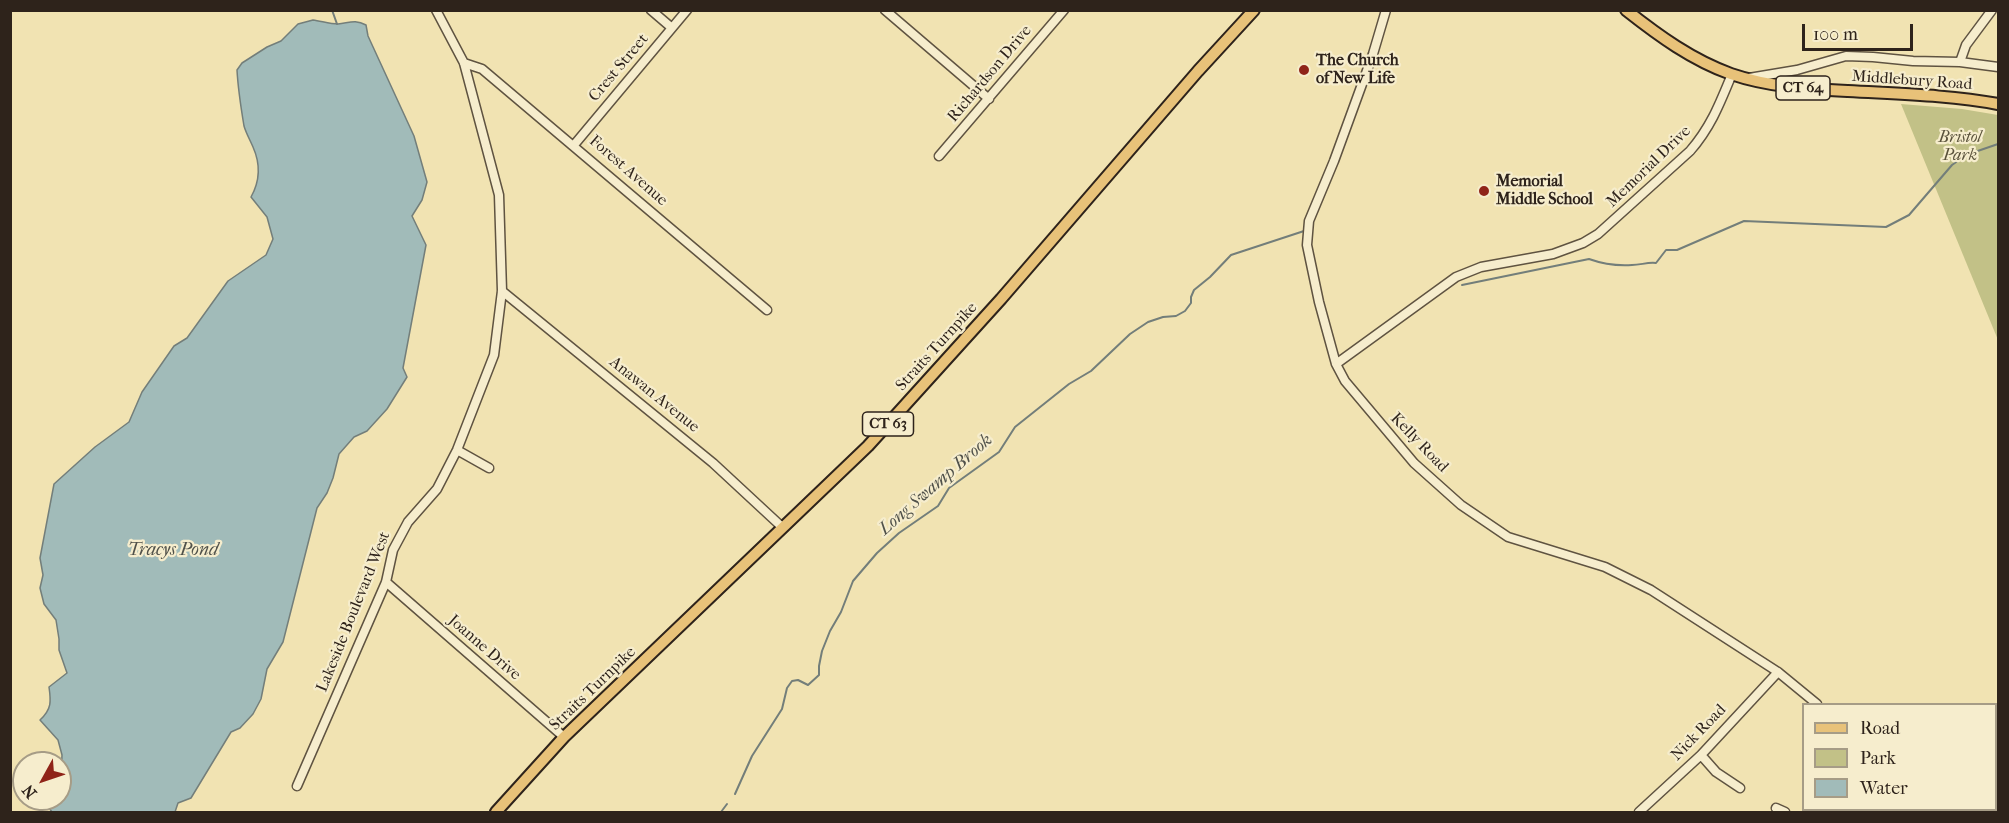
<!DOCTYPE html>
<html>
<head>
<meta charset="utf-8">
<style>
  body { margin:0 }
  #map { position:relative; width:2009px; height:823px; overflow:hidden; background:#f1e3b2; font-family:"IM FELL French Canon",serif }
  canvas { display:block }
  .frame { position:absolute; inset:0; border:12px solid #2e231b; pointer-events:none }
  .legend { position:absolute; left:1802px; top:703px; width:195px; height:108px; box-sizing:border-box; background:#f6edcd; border:2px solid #a69c86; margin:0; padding:8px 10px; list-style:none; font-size:18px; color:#2e231b }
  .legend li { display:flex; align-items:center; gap:12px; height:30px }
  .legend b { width:30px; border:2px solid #a69c86 }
  .north { position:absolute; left:12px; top:751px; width:60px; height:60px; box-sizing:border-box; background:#f6edcd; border:2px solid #a69c86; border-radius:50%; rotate:230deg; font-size:16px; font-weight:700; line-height:24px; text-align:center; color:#2e231b }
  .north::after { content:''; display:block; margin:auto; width:21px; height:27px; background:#8f2418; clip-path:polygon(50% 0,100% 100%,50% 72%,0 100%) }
  .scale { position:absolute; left:1802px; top:24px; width:111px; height:27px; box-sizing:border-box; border:3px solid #2e231b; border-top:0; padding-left:8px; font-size:18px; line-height:21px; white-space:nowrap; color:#2e231b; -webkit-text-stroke:4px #f6edcd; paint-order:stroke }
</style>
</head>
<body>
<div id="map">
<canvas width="2009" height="823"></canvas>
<div class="frame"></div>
<ul class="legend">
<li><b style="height:8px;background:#e8c279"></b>Road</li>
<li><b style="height:16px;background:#c2c187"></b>Park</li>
<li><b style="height:16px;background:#a1bbb9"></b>Water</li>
</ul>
<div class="north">N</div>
<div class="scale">100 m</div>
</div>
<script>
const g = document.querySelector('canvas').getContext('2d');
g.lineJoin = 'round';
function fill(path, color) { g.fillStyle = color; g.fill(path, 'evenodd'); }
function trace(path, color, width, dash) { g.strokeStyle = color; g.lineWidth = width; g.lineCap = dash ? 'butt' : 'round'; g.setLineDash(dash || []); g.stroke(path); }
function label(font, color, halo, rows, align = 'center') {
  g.font = font + ' "IM FELL French Canon",serif'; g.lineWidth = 4.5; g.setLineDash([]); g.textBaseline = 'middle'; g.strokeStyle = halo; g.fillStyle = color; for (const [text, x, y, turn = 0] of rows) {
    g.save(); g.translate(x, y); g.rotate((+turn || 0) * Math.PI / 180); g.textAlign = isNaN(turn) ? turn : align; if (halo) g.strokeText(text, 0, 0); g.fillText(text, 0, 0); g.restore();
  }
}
fill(new Path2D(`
  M 1901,104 L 1962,109 L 1998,115 L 1998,340 Z`), '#c2c187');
const water = new Path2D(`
  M 313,20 C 321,21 330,24 338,24 C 349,23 355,19 366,25 L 368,36 L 414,136 L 427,182 L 422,200 L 412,216 L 426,245 L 403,368 L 407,377 L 387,409 L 367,431 L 354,437 L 339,454 L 333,478 L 327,493 L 317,508 L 283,642 L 267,669 L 261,699 L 253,714 L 240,728 L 231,732 L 191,798 L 178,803 L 175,812 L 52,812 L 49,808 L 51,799 L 60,799 L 62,755 L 58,740 L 40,720 C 52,709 51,701 49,687 L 67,673 L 59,650 L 59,639 L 56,620 L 44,604 L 40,588 L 43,575 L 40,558 L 54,484 L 95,447 L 129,422 L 142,392 L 174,346 L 187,338 L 228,281 L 266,255 L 273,239 L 267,217 L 251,197 C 260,181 261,165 253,147 C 250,140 246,133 244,126 C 241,108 238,89 237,70 L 242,63 L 267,47 L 281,41 L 298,24 Z`);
fill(water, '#a1bbb9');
trace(water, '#737e7a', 1.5);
trace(new Path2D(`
  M 332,10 L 337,24
  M 1462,285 L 1589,259 C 1603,264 1617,266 1632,265 C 1641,265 1647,262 1656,263 L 1666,250 L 1677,250 L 1744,221 L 1886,227 L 1909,215 L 1952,165 L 1966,155 L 1998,144
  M 735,794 L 752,756 L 782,709 L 787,688 L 792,681 L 798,680 L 808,685 L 819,675 L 819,666 L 822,651 L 830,631 L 841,612 L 853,581 L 877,553 L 899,533 L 938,506 L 949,488 L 999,452 L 1015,427 L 1069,384 L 1091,371 L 1130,334 L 1148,322 L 1163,317 L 1176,316 L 1185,311 L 1191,303 L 1191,297 L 1194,290 L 1210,277 L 1231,255 L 1304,231
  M 721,812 L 727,804`), '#737e7a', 2);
const minor = new Path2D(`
  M 651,10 L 672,28
  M 885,10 L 989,99
  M 1386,10 L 1373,54 L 1334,161 L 1309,221 L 1307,245 L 1319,302 L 1336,364 L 1345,381 L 1414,463 L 1461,505 L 1508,537 L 1605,567 L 1651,590 L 1778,672 L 1817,704
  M 1960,62 L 1966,45 L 1992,10
  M 464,63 L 482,69 L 767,310
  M 1749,78 L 1797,70 L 1846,56 L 1873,57 L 1913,61 L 1960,62 L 1998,67
  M 574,145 L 687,10
  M 939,156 L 1064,10
  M 502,291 L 713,463 L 782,527
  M 1336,364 L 1456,277 L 1481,267 L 1553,254 L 1583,243 L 1598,234 L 1690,151 C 1711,127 1720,103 1732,74
  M 457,450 L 489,468
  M 386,582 L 564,737
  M 1701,755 L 1716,772 L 1740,788
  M 297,786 L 386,582 L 393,550 L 408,522 L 437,489 L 457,450 L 494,355 L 502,291 L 499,195 L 464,63 L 436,10
  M 1776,808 L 1785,812
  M 1949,810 L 1953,812
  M 1639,812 L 1701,755 L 1778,672`);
const major = new Path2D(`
  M 1626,10 C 1659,36 1692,60 1731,74 C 1769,87 1809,89 1848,91 C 1899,94 1949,95 1998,104
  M 496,812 L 564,737 L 868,446 L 1001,299 L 1198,71 L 1254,10`);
trace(minor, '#5f5341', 11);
trace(major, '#2e231b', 14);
trace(minor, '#f6edcd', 8);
trace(major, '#e8c279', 10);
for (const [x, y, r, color] of [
  [1304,70,6,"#8f2418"],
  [1484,191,6,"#8f2418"]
]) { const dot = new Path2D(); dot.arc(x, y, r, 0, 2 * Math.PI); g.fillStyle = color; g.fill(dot); trace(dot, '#f6edcd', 2); }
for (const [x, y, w] of [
  [1803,88,54],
  [888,424,51]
]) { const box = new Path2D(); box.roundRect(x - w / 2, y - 12, w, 24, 4.5); g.fillStyle = '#f6edcd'; g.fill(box); trace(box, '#2e231b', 1.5); }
label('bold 15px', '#2e231b', null, [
  ["CT 64",1803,88],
  ["CT 63",888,424]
]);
label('bold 16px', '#2e231b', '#f6edcd', [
  ["The Church",1316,61],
  ["of New Life",1316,79],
  ["Memorial",1496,182],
  ["Middle School",1496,200]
], 'left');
label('16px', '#2e231b', '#f6edcd', [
  ["Crest Street",619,68,-50],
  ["Richardson Drive",990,74,-50],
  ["Middlebury Road",1912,81,4],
  ["Memorial Drive",1649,167,-44],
  ["Forest Avenue",628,171,41],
  ["Straits Turnpike",937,347,-48],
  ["Anawan Avenue",654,395,39],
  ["Kelly Road",1419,443,46],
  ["Lakeside Boulevard West",354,612,-68],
  ["Joanne Drive",484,648,41],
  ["Straits Turnpike",593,689,-44],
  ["Nick Road",1699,733,-46]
]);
label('italic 16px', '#5a523b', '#f6edcd', [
  ["Bristol",1960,138],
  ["Park",1960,156]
]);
label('italic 18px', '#50514a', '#f6edcd', [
  ["Long Swamp Brook",936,485,-41],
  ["Tracys Pond",173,551]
]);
</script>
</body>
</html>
